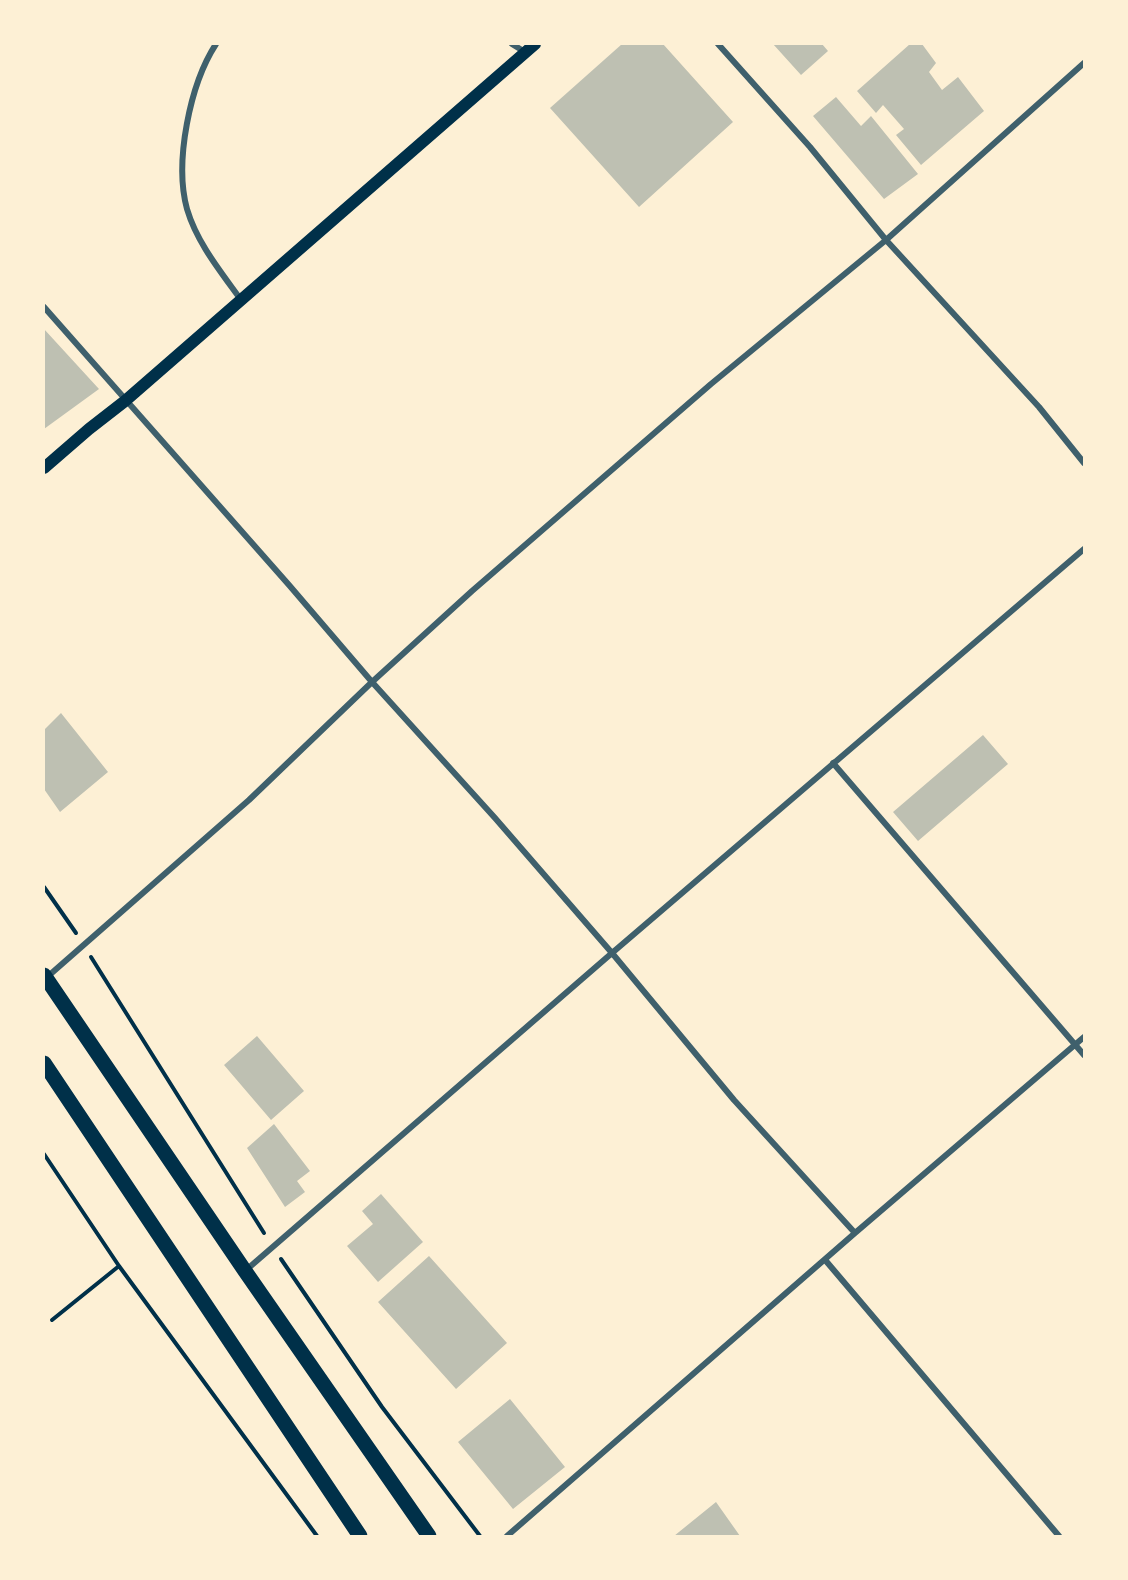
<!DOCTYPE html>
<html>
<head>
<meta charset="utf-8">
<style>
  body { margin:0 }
  #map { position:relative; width:1128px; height:1580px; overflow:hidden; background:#fdf0d5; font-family:"Golos Text",sans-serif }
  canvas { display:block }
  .frame { position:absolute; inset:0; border:45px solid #fdf0d5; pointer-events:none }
</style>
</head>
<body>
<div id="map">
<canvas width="1128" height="1580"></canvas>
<div class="frame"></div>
</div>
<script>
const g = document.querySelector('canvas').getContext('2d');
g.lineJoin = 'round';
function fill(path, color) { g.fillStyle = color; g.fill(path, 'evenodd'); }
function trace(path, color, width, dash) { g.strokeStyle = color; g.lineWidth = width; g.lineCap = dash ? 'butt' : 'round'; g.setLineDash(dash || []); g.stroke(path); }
fill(new Path2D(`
  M 622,44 L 663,44 L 733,122 L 639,207 L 550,108 Z
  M 773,44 L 822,44 L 828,51 L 801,75 Z
  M 910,44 L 922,44 L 936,63 L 929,72 L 942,90 L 958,77 L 984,111 L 921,165 L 896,135 L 904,129 L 883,105 L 876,113 L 857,91 Z
  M 836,97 L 861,126 L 871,116 L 918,174 L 884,199 L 813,116 Z
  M 44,329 L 99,389 L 44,429 Z
  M 61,713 L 108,772 L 60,812 L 44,789 L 44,730 Z
  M 983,735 L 1008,764 L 918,841 L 893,812 Z
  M 257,1036 L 304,1091 L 271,1120 L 224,1065 Z
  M 274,1124 L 310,1171 L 297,1181 L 305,1192 L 285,1207 L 247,1148 Z
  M 381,1194 L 423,1242 L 378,1282 L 347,1246 L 373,1224 L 362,1211 Z
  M 429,1256 L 507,1343 L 456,1389 L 378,1302 Z
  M 510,1399 L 565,1467 L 513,1509 L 458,1442 Z
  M 716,1502 L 740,1536 L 674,1536 Z`), '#bec0b2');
trace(new Path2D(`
  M 44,887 L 76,933
  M 91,957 L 264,1233
  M 44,1154 L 119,1266 L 317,1536
  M 281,1259 L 382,1407 L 480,1536
  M 52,1320 L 119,1266`), '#003049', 4);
trace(new Path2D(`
  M 216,44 C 190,84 174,162 187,209 C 197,243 221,272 241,300
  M 512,44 L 525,52
  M 718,44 L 810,147 L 886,240 L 1039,407 L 1084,463
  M 44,307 L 289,585 L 372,682 L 495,818 L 612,953 L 734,1100 L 855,1233
  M 833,763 L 1084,1055
  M 46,978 L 249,800 L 372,682 L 472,591 L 711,384 L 886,240 L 1084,63
  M 826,1261 L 1059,1536
  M 245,1271 L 612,953 L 1084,549
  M 507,1536 L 855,1233 L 1084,1037`), '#3f606c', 6);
trace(new Path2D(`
  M 44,468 L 89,429 L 125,401 L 535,44`), '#003049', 12);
trace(new Path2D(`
  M 44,975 L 245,1271 L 429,1536
  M 44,1063 L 360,1536`), '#003049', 15);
</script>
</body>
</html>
